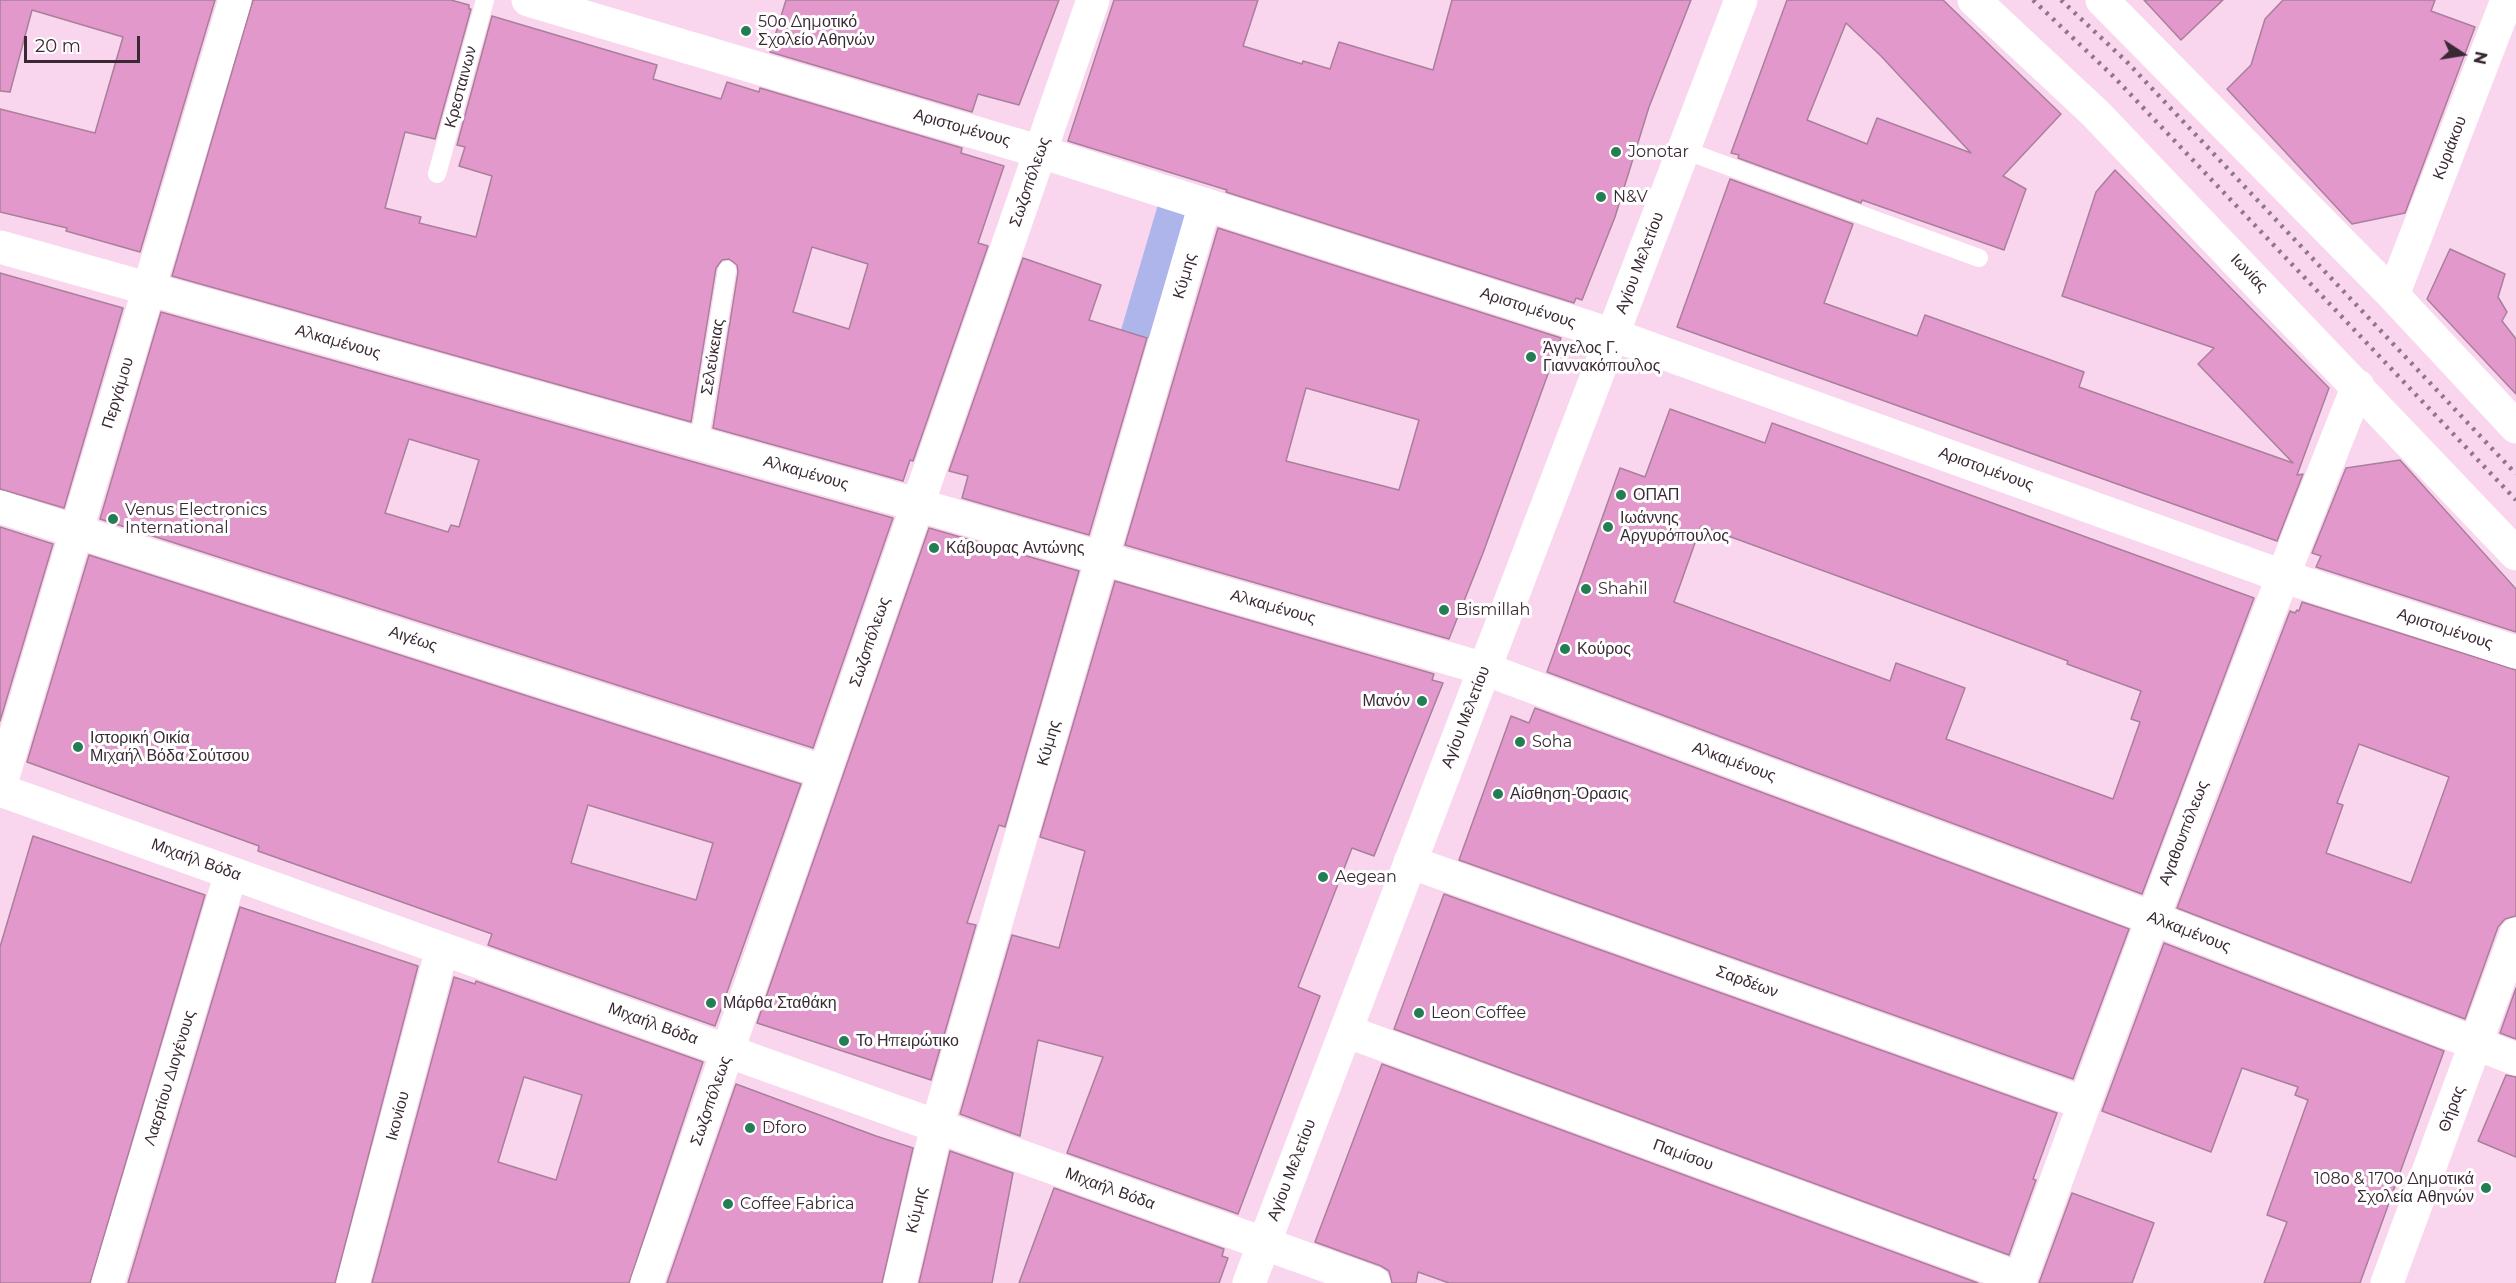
<!DOCTYPE html>
<html>
<head>
<meta charset="utf-8">
<style>
  body { margin:0 }
  #map { position:relative; width:2516px; height:1283px; overflow:hidden; background:#fad6ee; font-family:Montserrat,sans-serif }
  canvas { display:block }
  .north { position:absolute; left:2432px; top:24px; width:60px; height:60px; -webkit-text-stroke:4px #fff; paint-order:stroke; rotate:102deg; font-size:16px; font-weight:700; line-height:24px; text-align:center; color:#3a2934 }
  .north::after { content:''; display:block; margin:auto; width:21px; height:27px; background:#3a2934; clip-path:polygon(50% 0,100% 100%,50% 72%,0 100%) }
  .scale { position:absolute; left:24px; top:36px; width:116px; height:27px; box-sizing:border-box; border:3px solid #3a2934; border-top:0; padding-left:8px; font-size:18px; line-height:21px; white-space:nowrap; color:#3a2934; -webkit-text-stroke:4px #fff; paint-order:stroke }
</style>
</head>
<body>
<div id="map">
<canvas width="2516" height="1283"></canvas>
<div class="north">N</div>
<div class="scale">20 m</div>
</div>
<script>
const g = document.querySelector('canvas').getContext('2d');
g.lineJoin = 'round';
function fill(path, color) { g.fillStyle = color; g.fill(path, 'evenodd'); }
function trace(path, color, width, dash) { g.strokeStyle = color; g.lineWidth = width; g.lineCap = dash ? 'butt' : 'round'; g.setLineDash(dash || []); g.stroke(path); }
function label(font, color, halo, rows, align = 'center') {
  g.font = font + ' Montserrat,sans-serif'; g.lineWidth = 6; g.setLineDash([]); g.textBaseline = 'middle'; g.strokeStyle = halo; g.fillStyle = color; for (const [text, x, y, turn = 0] of rows) {
    g.save(); g.translate(x, y); g.rotate((+turn || 0) * Math.PI / 180); g.textAlign = isNaN(turn) ? turn : align; if (halo) g.strokeText(text, 0, 0); g.fillText(text, 0, 0); g.restore();
  }
}
fill(new Path2D(`
  M 1159,201 L 1197,212 L 1158,341 L 1121,330 Z`), '#adb5eb');
const building = new Path2D(`
  M 0,0 L 215,0 L 140,252 L 66,231 L 67,228 L 0,212 L 0,109 L 95,133 L 123,37 L 32,10 L 10,92 L 0,91 Z
  M 253,0 L 451,0 L 469,5 L 469,9 L 471,9 L 435,139 L 405,132 L 385,208 L 421,217 L 419,223 L 476,237 L 492,176 L 459,166 L 465,147 L 457,145 L 492,16 L 657,65 L 653,79 L 721,99 L 727,82 L 759,92 L 760,88 L 962,148 L 961,153 L 1004,166 L 978,243 L 988,246 L 913,461 L 910,460 L 903,481 L 713,428 L 738,272 L 737,265 L 729,259 L 722,260 L 716,268 L 691,422 L 172,276 ZM 812,247 L 868,264 L 849,329 L 793,312 Z
  M 786,0 L 1059,0 L 1019,105 L 978,94 L 972,112 L 770,52 Z
  M 1114,0 L 1258,0 L 1243,46 L 1302,64 L 1303,61 L 1330,69 L 1339,42 L 1433,70 L 1452,0 L 1691,0 L 1649,107 L 1615,217 L 1582,300 L 1576,298 L 1574,303 L 1226,192 L 1227,190 L 1068,141 Z
  M 1787,0 L 1943,0 L 2061,114 L 2003,176 L 2026,189 L 2004,250 L 1862,200 L 1861,203 L 1738,158 L 1739,155 L 1731,153 ZM 1846,23 L 1881,56 L 1971,153 L 1877,118 L 1867,144 L 1807,120 Z
  M 2144,0 L 2223,0 L 2181,40 Z
  M 2283,0 L 2435,0 L 2431,11 L 2475,27 L 2405,213 L 2352,224 L 2227,89 L 2251,65 L 2265,19 Z
  M 2115,170 L 2329,388 L 2297,475 L 2303,474 L 2277,541 L 1677,327 L 1730,179 L 1853,224 L 1824,303 L 1917,336 L 1925,315 L 2084,372 L 2079,387 L 2293,463 L 2198,364 L 2214,348 L 2062,296 L 2096,192 Z
  M 1218,228 L 1561,338 L 1483,553 L 1449,639 L 1125,545 ZM 1306,388 L 1419,420 L 1399,490 L 1286,461 Z
  M 2450,249 L 2505,274 L 2498,297 L 2507,312 L 2502,321 L 2516,339 L 2516,394 L 2427,299 Z
  M 1023,258 L 1101,285 L 1089,320 L 1147,338 L 1089,535 L 962,498 L 968,476 L 949,471 Z
  M 0,273 L 123,308 L 64,508 L 0,489 Z
  M 161,312 L 893,518 L 813,748 L 100,519 ZM 409,439 L 479,460 L 459,527 L 451,525 L 448,532 L 385,513 Z
  M 1670,409 L 1765,443 L 1772,423 L 2254,598 L 2142,894 L 1547,672 L 1620,468 L 1645,477 ZM 1701,526 L 1936,612 L 2068,661 L 2067,664 L 2141,691 L 2131,719 L 2140,722 L 2113,799 L 1946,739 L 1965,688 L 1896,663 L 1890,681 L 1674,602 Z
  M 2400,460 L 2516,589 L 2516,632 L 2316,567 L 2321,556 L 2312,553 L 2346,468 Z
  M 0,527 L 53,544 L 0,721 Z
  M 929,528 L 1079,571 L 1005,827 L 999,825 L 967,923 L 976,925 L 931,1080 L 757,1023 Z
  M 89,555 L 801,784 L 715,1026 L 488,945 L 492,934 L 258,851 L 259,846 L 27,762 ZM 588,805 L 713,843 L 696,900 L 571,863 Z
  M 1115,581 L 1434,674 L 1432,680 L 1443,683 L 1374,856 L 1352,848 L 1298,987 L 1320,996 L 1238,1214 L 1067,1153 L 1103,1057 L 1038,1040 L 1020,1136 L 960,1114 L 1012,935 L 1059,948 L 1085,851 L 1040,837 Z
  M 2302,602 L 2516,670 L 2516,916 L 2505,919 L 2498,927 L 2465,1019 L 2177,908 L 2290,611 L 2295,613 L 2297,610 L 2299,611 ZM 2359,744 L 2449,777 L 2411,883 L 2326,853 L 2343,805 L 2337,803 Z
  M 1535,708 L 2129,929 L 2073,1079 L 1459,860 L 1511,716 L 1529,723 Z
  M 33,836 L 205,895 L 90,1283 L 0,1283 L 0,947 Z
  M 1444,894 L 2057,1113 L 2033,1179 L 2036,1180 L 2009,1255 L 1394,1029 Z
  M 240,907 L 418,966 L 335,1283 L 128,1283 Z
  M 2164,943 L 2444,1051 L 2360,1283 L 2264,1283 L 2287,1222 L 2267,1215 L 2308,1100 L 2295,1095 L 2298,1087 L 2242,1068 L 2211,1152 L 2102,1111 Z
  M 454,977 L 475,984 L 476,981 L 703,1062 L 629,1283 L 372,1283 ZM 524,1077 L 582,1095 L 556,1180 L 498,1162 Z
  M 2516,988 L 2516,1039 L 2500,1033 Z
  M 1382,1064 L 1978,1283 L 1449,1283 L 1418,1272 L 1416,1283 L 1392,1283 L 1389,1271 L 1381,1266 L 1315,1242 Z
  M 2506,1075 L 2516,1077 L 2516,1157 L 2478,1141 Z
  M 736,1084 L 876,1136 L 913,1148 L 882,1283 L 667,1283 Z
  M 950,1151 L 1013,1173 L 992,1283 L 919,1283 Z
  M 1054,1188 L 1224,1249 L 1222,1256 L 1228,1258 L 1219,1283 L 1019,1283 Z
  M 2072,1193 L 2154,1223 L 2132,1283 L 2039,1283 Z`);
fill(building, '#e398cc');
trace(building, '#a97f9b', 1.5);
trace(new Path2D(`
  M 1684,150 L 1979,258
  M 437,174 L 485,0
  M 699,443 L 727,270`), '#fff', 18);
trace(new Path2D(`
  M 528,0 L 1041,152 L 1613,335 L 2282,576 L 2516,652
  M 1974,0 L 2096,114 L 2516,554
  M 2102,0 L 2393,295 L 2516,427
  M 0,247 L 918,505 L 1485,669 L 2152,918 L 2516,1059
  M 2393,295 L 2507,0
  M 0,507 L 825,772
  M 0,787 L 235,0
  M 0,790 L 1374,1283
  M 1410,862 L 2084,1103
  M 1346,1031 L 2021,1279
  M 108,1283 L 231,873
  M 353,1283 L 442,949
  M 900,1283 L 937,1126 L 1205,204
  M 2019,1283 C 2128,982 2239,683 2358,386
  M 2387,1283 L 2516,934`), '#fff', 33);
trace(new Path2D(`
  M 647,1283 L 1093,0`), '#fff', 33);
trace(new Path2D(`
  M 1249,1283 L 1741,0`), '#fff', 33);
trace(new Path2D(`
  M 2033,0 L 2113,76 L 2516,500
  M 2061,0 L 2127,62 L 2516,474`), '#907687', 4.5, [3, 6]);
for (const [x, y, r, color] of [
  [746,31,6,"#237e54"],
  [1616,152,6,"#237e54"],
  [1601,197,6,"#237e54"],
  [1531,357,6,"#237e54"],
  [1621,495,6,"#237e54"],
  [113,519,6,"#237e54"],
  [1608,527,6,"#237e54"],
  [934,548,6,"#237e54"],
  [1586,589,6,"#237e54"],
  [1444,610,6,"#237e54"],
  [1565,649,6,"#237e54"],
  [1422,701,6,"#237e54"],
  [1520,742,6,"#237e54"],
  [78,747,6,"#237e54"],
  [1498,794,6,"#237e54"],
  [1323,877,6,"#237e54"],
  [711,1003,6,"#237e54"],
  [1419,1013,6,"#237e54"],
  [844,1041,6,"#237e54"],
  [750,1128,6,"#237e54"],
  [2486,1188,6,"#237e54"],
  [728,1204,6,"#237e54"]
]) { const dot = new Path2D(); dot.arc(x, y, r, 0, 2 * Math.PI); g.fillStyle = color; g.fill(dot); trace(dot, '#fff', 2); }
label('16px', '#3a2934', '#fff', [
  ["50ο Δημοτικό",758,22],
  ["Σχολείο Αθηνών",758,40],
  ["Jonotar",1628,152],
  ["N&V",1613,197],
  ["Άγγελος Γ.",1543,348],
  ["Γιαννακόπουλος",1543,366],
  ["ΟΠΑΠ",1633,495],
  ["Venus Electronics",125,510],
  ["International",125,528],
  ["Ιωάννης",1620,518],
  ["Αργυρόπουλος",1620,536],
  ["Κάβουρας Αντώνης",946,548],
  ["Shahil",1598,589],
  ["Bismillah",1456,610],
  ["Κούρος",1577,649],
  ["Μανόν",1410,701,"right"],
  ["Ιστορική Οικία",90,738],
  ["Μιχαήλ Βόδα Σούτσου",90,756],
  ["Soha",1532,742],
  ["Αίσθηση-Όρασις",1510,794],
  ["Aegean",1335,877],
  ["Μάρθα Σταθάκη",723,1003],
  ["Leon Coffee",1431,1013],
  ["Το Ηπειρώτικο",856,1041],
  ["Dforo",762,1128],
  ["108ο & 170ο Δημοτικά",2474,1179,"right"],
  ["Σχολεία Αθηνών",2474,1197,"right"],
  ["Coffee Fabrica",740,1204]
], 'left');
label('16px', '#3a2934', '#fff', [
  ["Κρεσταινων",461,87,-75],
  ["Αριστομένους",962,128,16],
  ["Κυριάκου",2450,148,-69],
  ["Σωζοπόλεως",1030,182,-71],
  ["Αγίου Μελετίου",1640,263,-69],
  ["Ιωνίας",2249,273,46],
  ["Κύμης",1185,276,-74],
  ["Αριστομένους",1528,308,18],
  ["Αλκαμένους",338,342,16],
  ["Σελεύκειας",713,357,-81],
  ["Περγάμου",118,393,-73],
  ["Αριστομένους",1986,469,20],
  ["Αλκαμένους",806,473,16],
  ["Αλκαμένους",1273,607,16],
  ["Αριστομένους",2445,629,18],
  ["Αιγέως",413,639,18],
  ["Σωζοπόλεως",870,642,-71],
  ["Αγίου Μελετίου",1466,717,-69],
  ["Κύμης",1049,743,-74],
  ["Αλκαμένους",1734,762,20],
  ["Αγαθουπόλεως",2184,833,-69],
  ["Μιχαήλ Βόδα",196,860,20],
  ["Αλκαμένους",2189,932,21],
  ["Σαρδέων",1747,982,20],
  ["Μιχαήλ Βόδα",653,1024,20],
  ["Λαερτίου Διογένους",170,1078,-73],
  ["Σωζοπόλεως",711,1101,-71],
  ["Θήρας",2452,1109,-70],
  ["Ικονίου",398,1116,-75],
  ["Παμίσου",1683,1155,20],
  ["Αγίου Μελετίου",1292,1170,-69],
  ["Μιχαήλ Βόδα",1110,1189,20],
  ["Κύμης",917,1210,-77]
]);
</script>
</body>
</html>
